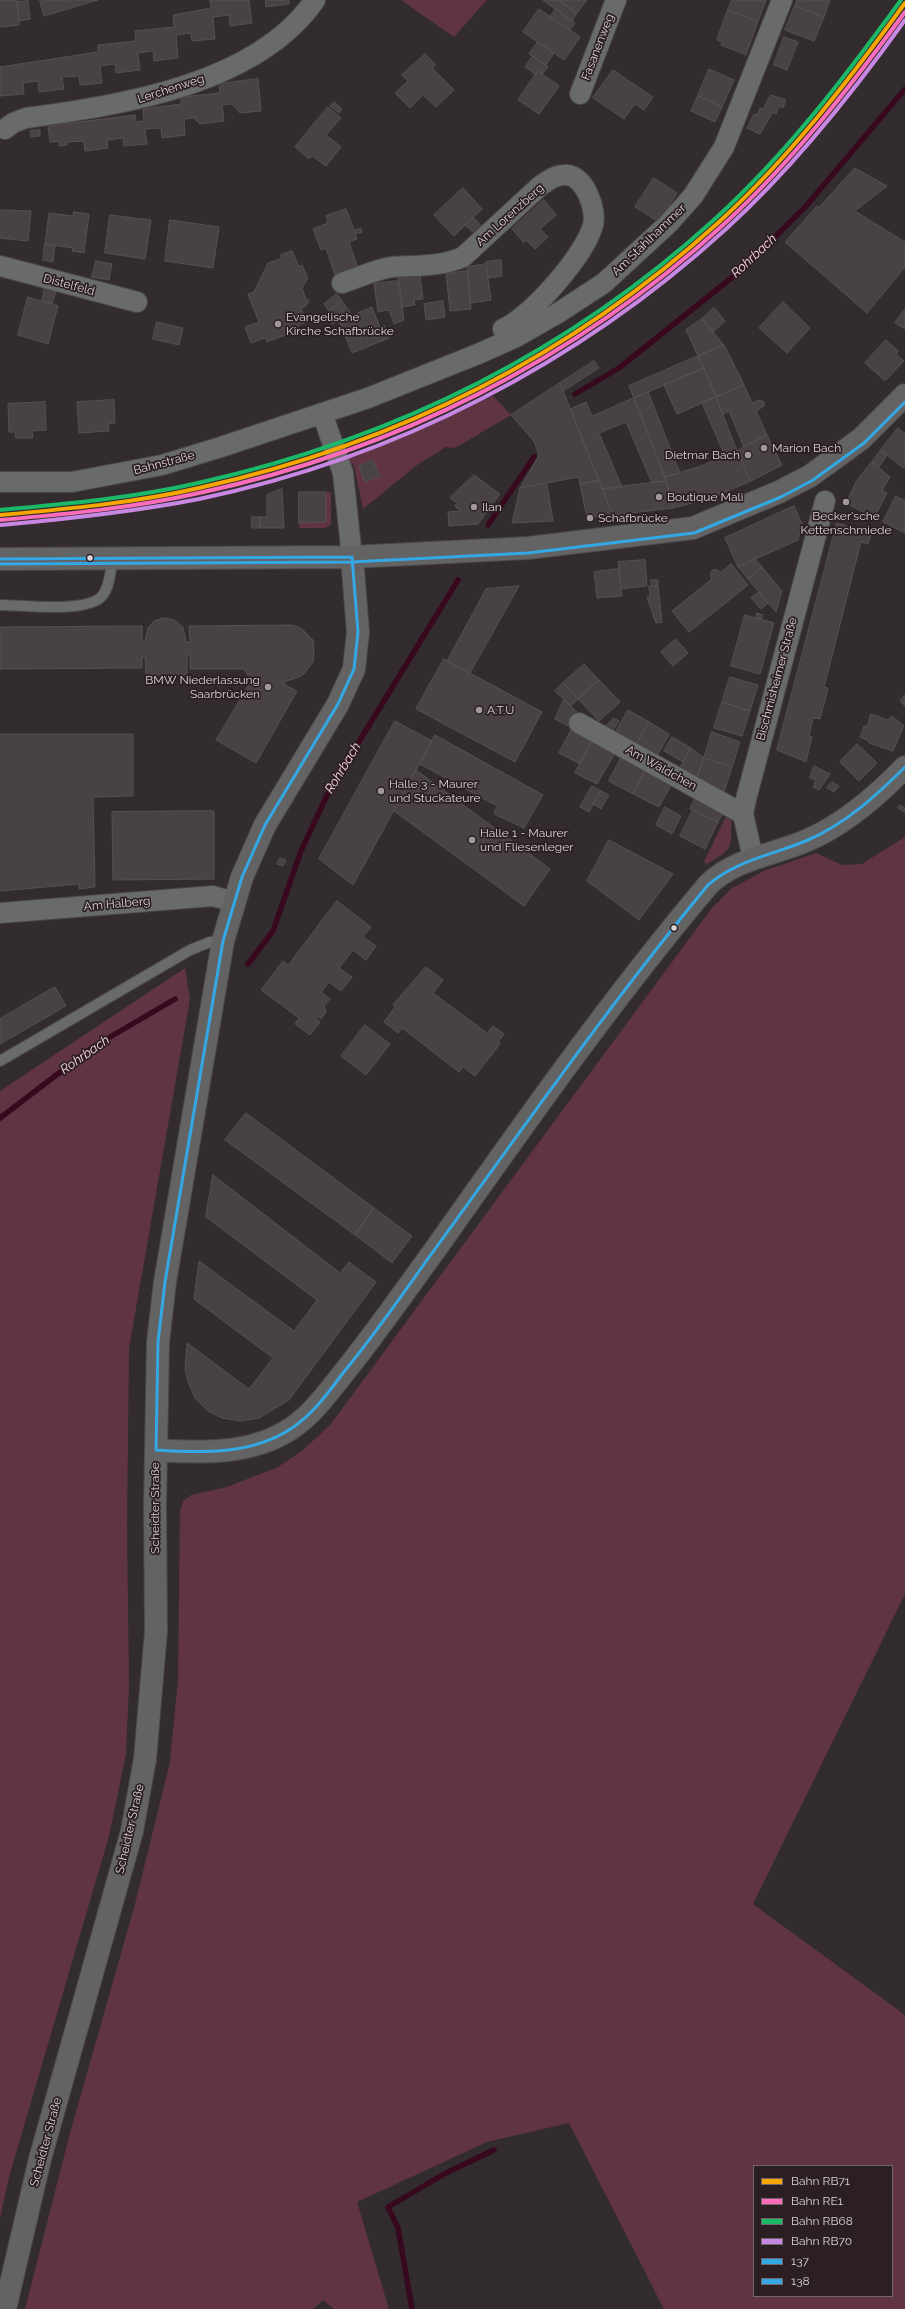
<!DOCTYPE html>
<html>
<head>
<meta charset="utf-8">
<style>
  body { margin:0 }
  #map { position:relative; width:905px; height:2309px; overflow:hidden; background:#322c2e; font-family:Raleway,sans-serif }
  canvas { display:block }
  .legend { position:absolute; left:753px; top:2165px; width:140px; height:132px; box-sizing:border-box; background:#2b1f23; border:1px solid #71676a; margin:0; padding:5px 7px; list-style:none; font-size:12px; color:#dbd3d5 }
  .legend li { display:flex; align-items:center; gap:8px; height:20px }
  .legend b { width:20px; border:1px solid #71676a }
</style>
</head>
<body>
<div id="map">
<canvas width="905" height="2309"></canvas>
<ul class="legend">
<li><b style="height:5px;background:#f7a600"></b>Bahn RB71</li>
<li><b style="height:5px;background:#fb6dba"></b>Bahn RE1</li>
<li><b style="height:5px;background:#1ab867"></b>Bahn RB68</li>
<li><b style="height:5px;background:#c787e3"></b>Bahn RB70</li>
<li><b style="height:5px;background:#33a8e4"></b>137</li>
<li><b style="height:5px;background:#33a8e4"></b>138</li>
</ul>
</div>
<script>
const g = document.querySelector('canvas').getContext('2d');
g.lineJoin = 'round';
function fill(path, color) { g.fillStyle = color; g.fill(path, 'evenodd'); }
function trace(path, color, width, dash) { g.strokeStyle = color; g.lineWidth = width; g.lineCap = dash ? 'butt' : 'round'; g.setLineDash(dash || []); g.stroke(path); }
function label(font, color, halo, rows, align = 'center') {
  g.font = font + ' Raleway,sans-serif'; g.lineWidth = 3.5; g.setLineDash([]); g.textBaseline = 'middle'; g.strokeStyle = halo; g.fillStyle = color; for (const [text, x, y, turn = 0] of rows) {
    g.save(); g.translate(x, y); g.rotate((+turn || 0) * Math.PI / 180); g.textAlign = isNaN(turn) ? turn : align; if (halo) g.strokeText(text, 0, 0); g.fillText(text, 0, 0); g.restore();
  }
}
fill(new Path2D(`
  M 401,0 L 487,0 L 454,37 Z
  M 493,396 L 511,415 L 455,448 L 446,447 L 417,465 L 363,509 L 354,466 L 345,457 L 377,448 Z
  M 326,492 L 331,492 L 331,525 L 325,528 L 299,528 L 299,523 L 326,522 Z
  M 727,814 L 732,816 C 729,848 738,846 707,864 L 704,862 Z
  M 905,837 L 905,1594 L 753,1904 L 905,2015 L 905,2309 L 664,2309 L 569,2123 L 487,2142 L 357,2202 L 389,2309 L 334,2309 L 323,2300 L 313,2309 L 25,2309 L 70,2133 L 135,1904 L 170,1762 L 178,1680 L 180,1511 L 183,1501 L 191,1495 L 227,1487 L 278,1467 L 303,1450 L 330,1425 L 712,908 L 732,888 L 764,871 L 816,853 L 842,865 L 862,864 ZM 754,2166 L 892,2166 L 892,2296 L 754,2296 Z
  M 185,968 L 190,999 L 129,1348 L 127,1527 L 129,1686 L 126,1754 L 109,1836 L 9,2177 L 0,2218 L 0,1091 Z`), '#613444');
trace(new Path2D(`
  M 575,394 L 619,368 L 745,267 L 806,206 L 905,89
  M 488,525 L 534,457
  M 248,964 L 273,931 L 301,851 L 330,789 L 458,580
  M 0,1118 L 93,1047 L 175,999
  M 412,2309 L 398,2228 L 388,2207 L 446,2173 L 494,2150`), '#38081f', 5.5);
const building = new Path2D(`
  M 0,0 L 17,0 L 19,25 L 0,27 Z
  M 40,0 L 98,0 L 44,16 Z
  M 210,0 L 249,0 L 252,23 L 230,26 L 229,15 L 213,17 L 215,39 L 192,41 L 191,33 L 176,35 L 178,58 L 154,61 L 153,51 L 138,53 L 140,70 L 116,73 L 115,64 L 100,66 L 102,83 L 80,85 L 79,76 L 62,77 L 64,89 L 39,92 L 38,81 L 23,83 L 24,94 L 0,96 L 0,67 L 98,52 L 98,45 L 136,41 L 135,31 L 174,27 L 173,15 L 211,8 Z
  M 266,0 L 289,0 L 289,4 L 266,7 Z
  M 543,0 L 558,0 L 577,13 L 572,21 Z
  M 558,0 L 587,0 L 577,13 Z
  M 732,0 L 766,0 L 758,21 L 728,10 Z
  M 797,0 L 830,0 L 824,17 L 795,6 Z
  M 28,1 L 30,19 L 19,21 L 17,2 Z
  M 795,6 L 824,17 L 814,41 L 785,30 Z
  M 539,9 L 580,37 L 564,60 L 523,32 Z
  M 556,9 L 575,23 L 570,30 L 550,17 Z
  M 728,10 L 758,21 L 746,55 L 721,45 L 722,42 L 717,40 Z
  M 784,37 L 798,42 L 787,70 L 774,65 Z
  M 538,42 L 554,53 L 546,65 L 529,54 Z
  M 425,54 L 436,65 L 432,68 L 454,90 L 436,107 L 423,95 L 410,108 L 395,93 L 408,81 L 402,75 Z
  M 533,56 L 548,67 L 542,74 L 538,71 L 536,75 L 525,67 Z
  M 709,69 L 734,80 L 722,107 L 698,96 Z
  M 613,70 L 653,97 L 644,110 L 635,104 L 624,119 L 593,98 Z
  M 538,71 L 559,86 L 539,114 L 518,100 Z
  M 258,79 L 261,111 L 240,113 L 232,104 L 222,105 L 224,121 L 200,124 L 194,118 L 184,119 L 185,135 L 162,138 L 161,128 L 145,129 L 147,144 L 124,146 L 123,138 L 107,140 L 108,148 L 85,151 L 84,141 L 67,142 L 67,145 L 59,146 L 59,141 L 50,142 L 48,126 L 135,115 L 136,122 L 144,121 L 143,109 L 181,104 L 181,97 L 220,93 L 219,84 Z
  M 771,95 L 786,100 L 783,108 L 779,106 L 776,114 L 773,112 L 760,134 L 747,128 L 754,114 L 757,115 L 760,108 L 763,109 Z
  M 698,96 L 722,107 L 715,122 L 691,111 Z
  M 334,102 L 342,109 L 339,113 L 330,106 Z
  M 328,107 L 341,118 L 326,135 L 341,147 L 326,166 L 312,156 L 309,159 L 295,147 Z
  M 34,130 L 40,130 L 40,136 L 31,137 L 30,131 Z
  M 855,168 L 887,186 L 855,211 L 905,242 L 905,267 L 867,313 L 785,242 L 817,206 L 819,207 Z
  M 654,178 L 677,193 L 659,222 L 635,207 Z
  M 463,188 L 482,209 L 454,236 L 434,215 Z
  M 544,200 L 556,215 L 540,229 L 548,237 L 535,249 L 526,240 L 524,243 L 512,229 Z
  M 346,209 L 354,230 L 361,228 L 362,232 L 355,234 L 357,239 L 349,242 L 358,268 L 335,275 L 326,248 L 321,250 L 313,229 L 328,223 L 326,216 Z
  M 0,210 L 31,211 L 28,241 L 0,238 Z
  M 74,212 L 89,214 L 84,253 L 72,251 L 73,248 L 45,244 L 49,213 L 73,216 Z
  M 110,215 L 151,220 L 145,259 L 105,253 Z
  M 473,217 L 483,228 L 476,235 L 465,225 Z
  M 170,220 L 219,227 L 213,268 L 165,261 Z
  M 45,244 L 55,246 L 53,262 L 43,260 Z
  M 292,251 L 299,267 L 302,265 L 308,278 L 302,288 L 306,299 L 309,301 L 306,306 L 301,308 L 307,322 L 297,326 L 298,330 L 296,331 L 267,342 L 265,338 L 251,343 L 245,327 L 259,322 L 248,294 L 254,292 L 268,263 L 282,258 L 281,255 Z
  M 501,260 L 502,276 L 488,278 L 486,262 Z
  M 96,261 L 112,264 L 109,280 L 92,277 Z
  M 486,264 L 491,300 L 471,303 L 467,267 Z
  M 467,271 L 471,309 L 450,311 L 446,274 Z
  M 420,275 L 423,299 L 414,300 L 415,305 L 402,307 L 398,278 Z
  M 399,281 L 404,320 L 394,324 L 389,310 L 378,312 L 374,284 Z
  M 45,287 L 56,291 L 52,304 L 42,301 Z
  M 337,294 L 342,301 L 329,311 L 324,304 Z
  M 28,297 L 58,306 L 48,344 L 18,335 Z
  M 342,301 L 352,315 L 372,307 L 380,327 L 384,325 L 389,338 L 352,353 L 339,321 L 332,324 L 327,313 Z
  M 443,301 L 445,317 L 426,320 L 424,304 Z
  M 783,302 L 810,328 L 787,353 L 759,328 Z
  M 714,308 L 725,321 L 713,332 L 702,319 Z
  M 905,309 L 905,329 L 895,323 Z
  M 702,319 L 724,345 L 698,356 L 686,330 Z
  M 157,322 L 183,328 L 179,345 L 153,339 Z
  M 886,340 L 898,351 L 896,354 L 904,361 L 885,381 L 865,363 Z
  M 724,345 L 744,385 L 716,397 L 698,356 Z
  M 698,356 L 704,368 L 634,398 L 629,386 Z
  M 594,361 L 599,368 L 563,391 L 560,383 Z
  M 704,368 L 716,397 L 677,414 L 664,385 Z
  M 560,383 L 599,481 L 580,484 L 579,477 L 520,488 L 539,455 L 534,441 L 511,415 Z
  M 744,385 L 752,403 L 758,400 L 764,402 L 764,406 L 756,411 L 767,435 L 744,447 L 729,411 L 723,414 L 716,397 Z
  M 648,392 L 680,473 L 665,477 L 634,398 Z
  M 716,397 L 737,451 L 725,456 L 702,403 Z
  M 634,398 L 666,481 L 652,483 L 626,422 L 599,433 L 622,487 L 602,489 L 570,409 L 586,402 L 592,416 Z
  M 114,400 L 115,423 L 108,424 L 109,431 L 79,433 L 77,402 Z
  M 45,402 L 46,430 L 32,431 L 33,438 L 16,438 L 15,432 L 9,432 L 8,404 Z
  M 898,428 L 905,434 L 905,466 L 903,468 L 881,450 Z
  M 767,435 L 782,465 L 751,481 L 737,451 Z
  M 881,450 L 887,455 L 879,467 L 872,462 Z
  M 737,451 L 751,481 L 711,498 L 673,508 L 665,477 L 701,466 Z
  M 373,460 L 380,476 L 365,482 L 359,466 Z
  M 872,462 L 890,477 L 882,491 L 887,493 L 874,518 L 846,503 L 857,480 Z
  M 474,475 L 500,494 L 478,524 L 449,526 L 448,512 L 460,511 L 455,506 L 457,503 L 450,498 Z
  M 599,481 L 613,515 L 587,518 L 580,484 Z
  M 666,481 L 673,508 L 613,515 L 602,489 Z
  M 547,484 L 553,521 L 512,523 L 520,488 Z
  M 282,489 L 284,528 L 260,528 L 260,517 L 267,517 L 267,495 Z
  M 299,492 L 326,492 L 326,522 L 299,523 Z
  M 896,496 L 905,501 L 905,533 L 883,522 Z
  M 794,506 L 802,524 L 798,540 L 738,567 L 725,538 Z
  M 252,517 L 260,517 L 260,528 L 252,528 Z
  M 837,523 L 862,531 L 863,528 L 872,531 L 868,544 L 861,542 L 824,687 L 828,688 L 820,719 L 813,718 L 809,736 L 812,737 L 806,762 L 777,750 Z
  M 755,559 L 762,567 L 748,579 L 738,567 Z
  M 645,560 L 647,586 L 621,589 L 618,562 Z
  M 731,564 L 748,585 L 689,632 L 672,611 L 712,579 L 710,573 L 714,569 L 721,572 Z
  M 762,567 L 782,591 L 776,612 L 748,579 Z
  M 619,569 L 622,596 L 597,598 L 594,572 Z
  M 651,580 L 658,580 L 658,586 L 652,586 Z
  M 519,586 L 470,673 L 447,661 L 486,589 Z
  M 649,586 L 658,586 L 662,622 L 656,623 L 647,597 L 650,597 Z
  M 759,592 L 768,603 L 761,609 L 751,598 Z
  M 757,613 L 763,615 L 761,619 L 756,618 Z
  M 745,615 L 774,623 L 760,674 L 731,666 Z
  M 165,618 L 174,620 L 183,627 L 186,642 L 190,642 L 189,626 L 293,625 L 302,629 L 313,640 L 314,648 L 313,662 L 304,674 L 297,678 L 286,681 L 284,684 L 297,691 L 256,763 L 216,740 L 251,681 L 244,669 L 190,669 L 190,655 L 187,655 L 187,675 L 146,675 L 145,657 L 142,657 L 142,668 L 0,669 L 0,627 L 142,626 L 142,642 L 145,642 L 148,628 L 154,621 Z
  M 676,639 L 688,653 L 673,666 L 661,652 Z
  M 444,659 L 542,712 L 515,762 L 416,709 Z
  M 584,664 L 599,680 L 578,699 L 563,683 Z
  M 730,677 L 758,685 L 750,711 L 722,702 Z
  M 599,680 L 620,702 L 599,721 L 578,699 Z
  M 563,683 L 578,699 L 571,706 L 555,691 Z
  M 905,695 L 905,706 L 900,701 Z
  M 564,700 L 577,712 L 570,727 L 555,719 Z
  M 722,702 L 750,711 L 742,736 L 714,728 Z
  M 628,710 L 649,722 L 635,747 L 614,735 Z
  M 871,714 L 888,720 L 892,716 L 904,726 L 893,751 L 869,743 L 869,741 L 860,737 L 864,726 L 867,727 Z
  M 614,718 L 619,721 L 611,733 L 603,729 Z
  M 395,721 L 432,741 L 353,885 L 319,859 Z
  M 649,722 L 669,734 L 656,758 L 635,747 Z
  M 573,727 L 593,738 L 580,764 L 559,753 Z
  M 712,732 L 740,742 L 732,767 L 704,758 Z
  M 0,734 L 133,734 L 133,796 L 93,797 L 95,887 L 79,889 L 79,884 L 0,891 Z
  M 435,735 L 543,795 L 524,828 L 494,814 L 497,806 L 420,764 Z
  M 672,737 L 691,748 L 683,762 L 664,751 Z
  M 593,738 L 616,751 L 597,784 L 575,773 Z
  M 857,744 L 877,763 L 859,781 L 840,762 Z
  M 691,748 L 704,758 L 696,782 L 678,772 Z
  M 622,756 L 646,769 L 633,794 L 609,781 Z
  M 704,758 L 732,767 L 724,792 L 696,782 Z
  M 814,766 L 830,774 L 819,790 L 813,787 L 816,780 L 810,778 Z
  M 646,769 L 672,783 L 659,807 L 633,794 Z
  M 416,770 L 550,869 L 524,906 L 394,811 Z
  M 832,782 L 839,786 L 834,792 L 827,788 Z
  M 592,786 L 601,791 L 589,812 L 580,807 Z
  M 601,791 L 609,795 L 601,809 L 593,804 Z
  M 696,797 L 721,810 L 722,815 L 718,822 L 690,809 Z
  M 900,805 L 905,808 L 905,812 L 898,808 Z
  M 665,807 L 681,816 L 672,834 L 656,825 Z
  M 693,810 L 718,822 L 705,849 L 680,836 Z
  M 214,811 L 214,879 L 113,880 L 112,812 Z
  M 609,840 L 673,874 L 639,920 L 587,881 Z
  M 280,858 L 286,860 L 283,866 L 277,864 Z
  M 337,901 L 371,927 L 363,937 L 376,946 L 366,960 L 353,950 L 339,968 L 352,977 L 341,991 L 329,982 L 321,992 L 330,999 L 324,1006 L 326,1012 L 321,1019 L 317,1016 L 315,1018 L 320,1022 L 310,1035 L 295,1024 L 299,1018 L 261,990 L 283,961 L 288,965 Z
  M 426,967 L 443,980 L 433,993 L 487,1033 L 493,1026 L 504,1034 L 498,1042 L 500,1044 L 475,1076 L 463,1067 L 459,1072 L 402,1028 L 398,1033 L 384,1022 L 396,1006 L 393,1005 Z
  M 55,987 L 66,1006 L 0,1044 L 0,1019 Z
  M 365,1025 L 390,1044 L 366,1075 L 341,1056 Z
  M 246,1113 L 374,1208 L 355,1235 L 225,1140 Z
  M 213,1175 L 340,1273 L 349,1262 L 376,1282 L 289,1400 L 259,1418 L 240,1421 L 222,1418 L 208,1411 L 195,1398 L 188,1382 L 185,1369 L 187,1343 L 249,1389 L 273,1358 L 194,1299 L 199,1261 L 294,1331 L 317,1300 L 206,1217 Z
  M 374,1208 L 412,1236 L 392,1263 L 355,1235 Z`);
fill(building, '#484244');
trace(building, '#555052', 1);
const lane = new Path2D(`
  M 0,605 C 22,605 85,613 101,597 C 110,589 110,570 113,559
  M 0,1061 L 190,950 L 210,942 L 223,941`);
const street = new Path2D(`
  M 580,94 L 616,0
  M 5,129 L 13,123 L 26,118 C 121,105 256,85 315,0
  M 0,266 L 137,302
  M 342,283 C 358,278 376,269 392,267 C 417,265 440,267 463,257 L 540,186 C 549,180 556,174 567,175 C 585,176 597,210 593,225 C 585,255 532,316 503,329
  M 322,413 L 343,473 L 352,557
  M 0,482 L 72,482 L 162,465 L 221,447 L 368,398 L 478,354 L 516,337 L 558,313 L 604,283 L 668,224 L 693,196 L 724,147 L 782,0
  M 579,723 L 743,814
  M 753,858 L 743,814 L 746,799 L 825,501
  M 0,913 L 213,896 L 234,902`);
const secondary = new Path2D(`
  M 0,559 L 352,557 L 528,548 L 693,528 L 779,492 L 810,476 L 861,439 L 905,395
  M 156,1450 C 202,1453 252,1455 292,1428 C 314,1413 329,1391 346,1370 C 378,1330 407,1288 437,1247 C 524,1124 611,1000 708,885 C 735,858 774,855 808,840 C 845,824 877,796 905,767
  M 5,2309 L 40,2159 L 132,1831 L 145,1759 L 156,1631 L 155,1506 L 158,1342 L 165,1282 L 223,941 L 242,877 L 265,825 L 338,704 L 354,669 L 358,632 L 352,557`);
trace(lane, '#4c4849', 12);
trace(street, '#4c4849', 22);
trace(secondary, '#4c4849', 24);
trace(lane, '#696b6a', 10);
trace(street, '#696b6a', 20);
trace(secondary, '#646364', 22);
trace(new Path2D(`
  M 0,559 L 352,557
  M 156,1450 C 202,1453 252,1455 292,1428 C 313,1414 328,1393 343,1373 C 373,1337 400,1298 427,1260 C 519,1134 608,1006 708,885 C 737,860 773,855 808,840 C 845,824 876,796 905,767
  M 156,1450 L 158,1342 L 165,1282 L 223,941 L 242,877 L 265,825 L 338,704 L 354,669 L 358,632 L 352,557`), '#33a8e4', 3);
trace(new Path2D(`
  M 0,564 L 352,562 L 528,553 L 694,533 L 781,497 L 813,480 L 864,443 L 905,402`), '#33a8e4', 3);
trace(new Path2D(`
  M 0,515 C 67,509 134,503 199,488 C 396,444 569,358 719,222 C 790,157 849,80 905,3`), '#f7a600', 4);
trace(new Path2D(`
  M 0,520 C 67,514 133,508 199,493 C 394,451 575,360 723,225 C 792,162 850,87 905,12`), '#fb6dba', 4);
trace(new Path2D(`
  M 0,510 C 66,504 133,498 198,483 C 394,439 567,354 716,218 C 786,154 845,77 901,0`), '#1ab867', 4);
trace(new Path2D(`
  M 1,525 C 67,519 133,512 199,499 C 395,458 578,364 726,229 C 794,167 852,94 905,20`), '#c787e3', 4);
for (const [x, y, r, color] of [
  [278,324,4,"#a0999b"],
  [764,448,4,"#a0999b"],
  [748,455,4,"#a0999b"],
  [659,497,4,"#a0999b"],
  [846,502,4,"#a0999b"],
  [474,507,4,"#a0999b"],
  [590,518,4,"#a0999b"],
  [90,558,3.5,"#dbd3d5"],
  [268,687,4,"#a0999b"],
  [479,710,4,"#a0999b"],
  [381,791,4,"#a0999b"],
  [472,840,4,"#a0999b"],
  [674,928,3.5,"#dbd3d5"]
]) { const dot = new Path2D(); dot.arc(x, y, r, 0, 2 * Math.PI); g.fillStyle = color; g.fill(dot); trace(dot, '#2b1f23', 1.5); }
label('12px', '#dbd3d5', '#2b1f23', [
  ["Fasanenweg",598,47,-69],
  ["Lerchenweg",171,89,-18],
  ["Am Lorenzberg",510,215,-42],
  ["Am Stahlhammer",649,240,-44],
  ["Distelfeld",69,285,15],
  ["Bahnstraße",164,463,-15],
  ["Bischmisheimer Straße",777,679,-75],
  ["Am Wäldchen",661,768,29],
  ["Am Halberg",117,904,-5],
  ["Scheidter Straße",155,1508,-90],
  ["Scheidter Straße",130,1829,-77],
  ["Scheidter Straße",46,2142,-75]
]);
label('12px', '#dbd3d5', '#2b1f23', [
  ["Evangelische",286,317],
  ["Kirche Schafbrücke",286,331],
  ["Marion Bach",772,448],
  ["Dietmar Bach",740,455,"right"],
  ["Boutique Mali",667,497],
  ["Ilan",482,507],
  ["Becker'sche",846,516,"center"],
  ["Kettenschmiede",846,530,"center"],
  ["Schafbrücke",598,518],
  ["BMW Niederlassung",260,680,"right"],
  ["Saarbrücken",260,694,"right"],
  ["A.T.U",487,710],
  ["Halle 3 - Maurer",389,784],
  ["und Stuckateure",389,798],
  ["Halle 1 - Maurer",480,833],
  ["und Fliesenleger",480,847]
], 'left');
label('italic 13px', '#fed7e3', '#2b1f23', [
  ["Rohrbach",754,256,-43],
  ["Rohrbach",343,768,-59],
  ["Rohrbach",85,1055,-35]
]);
</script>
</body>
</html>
